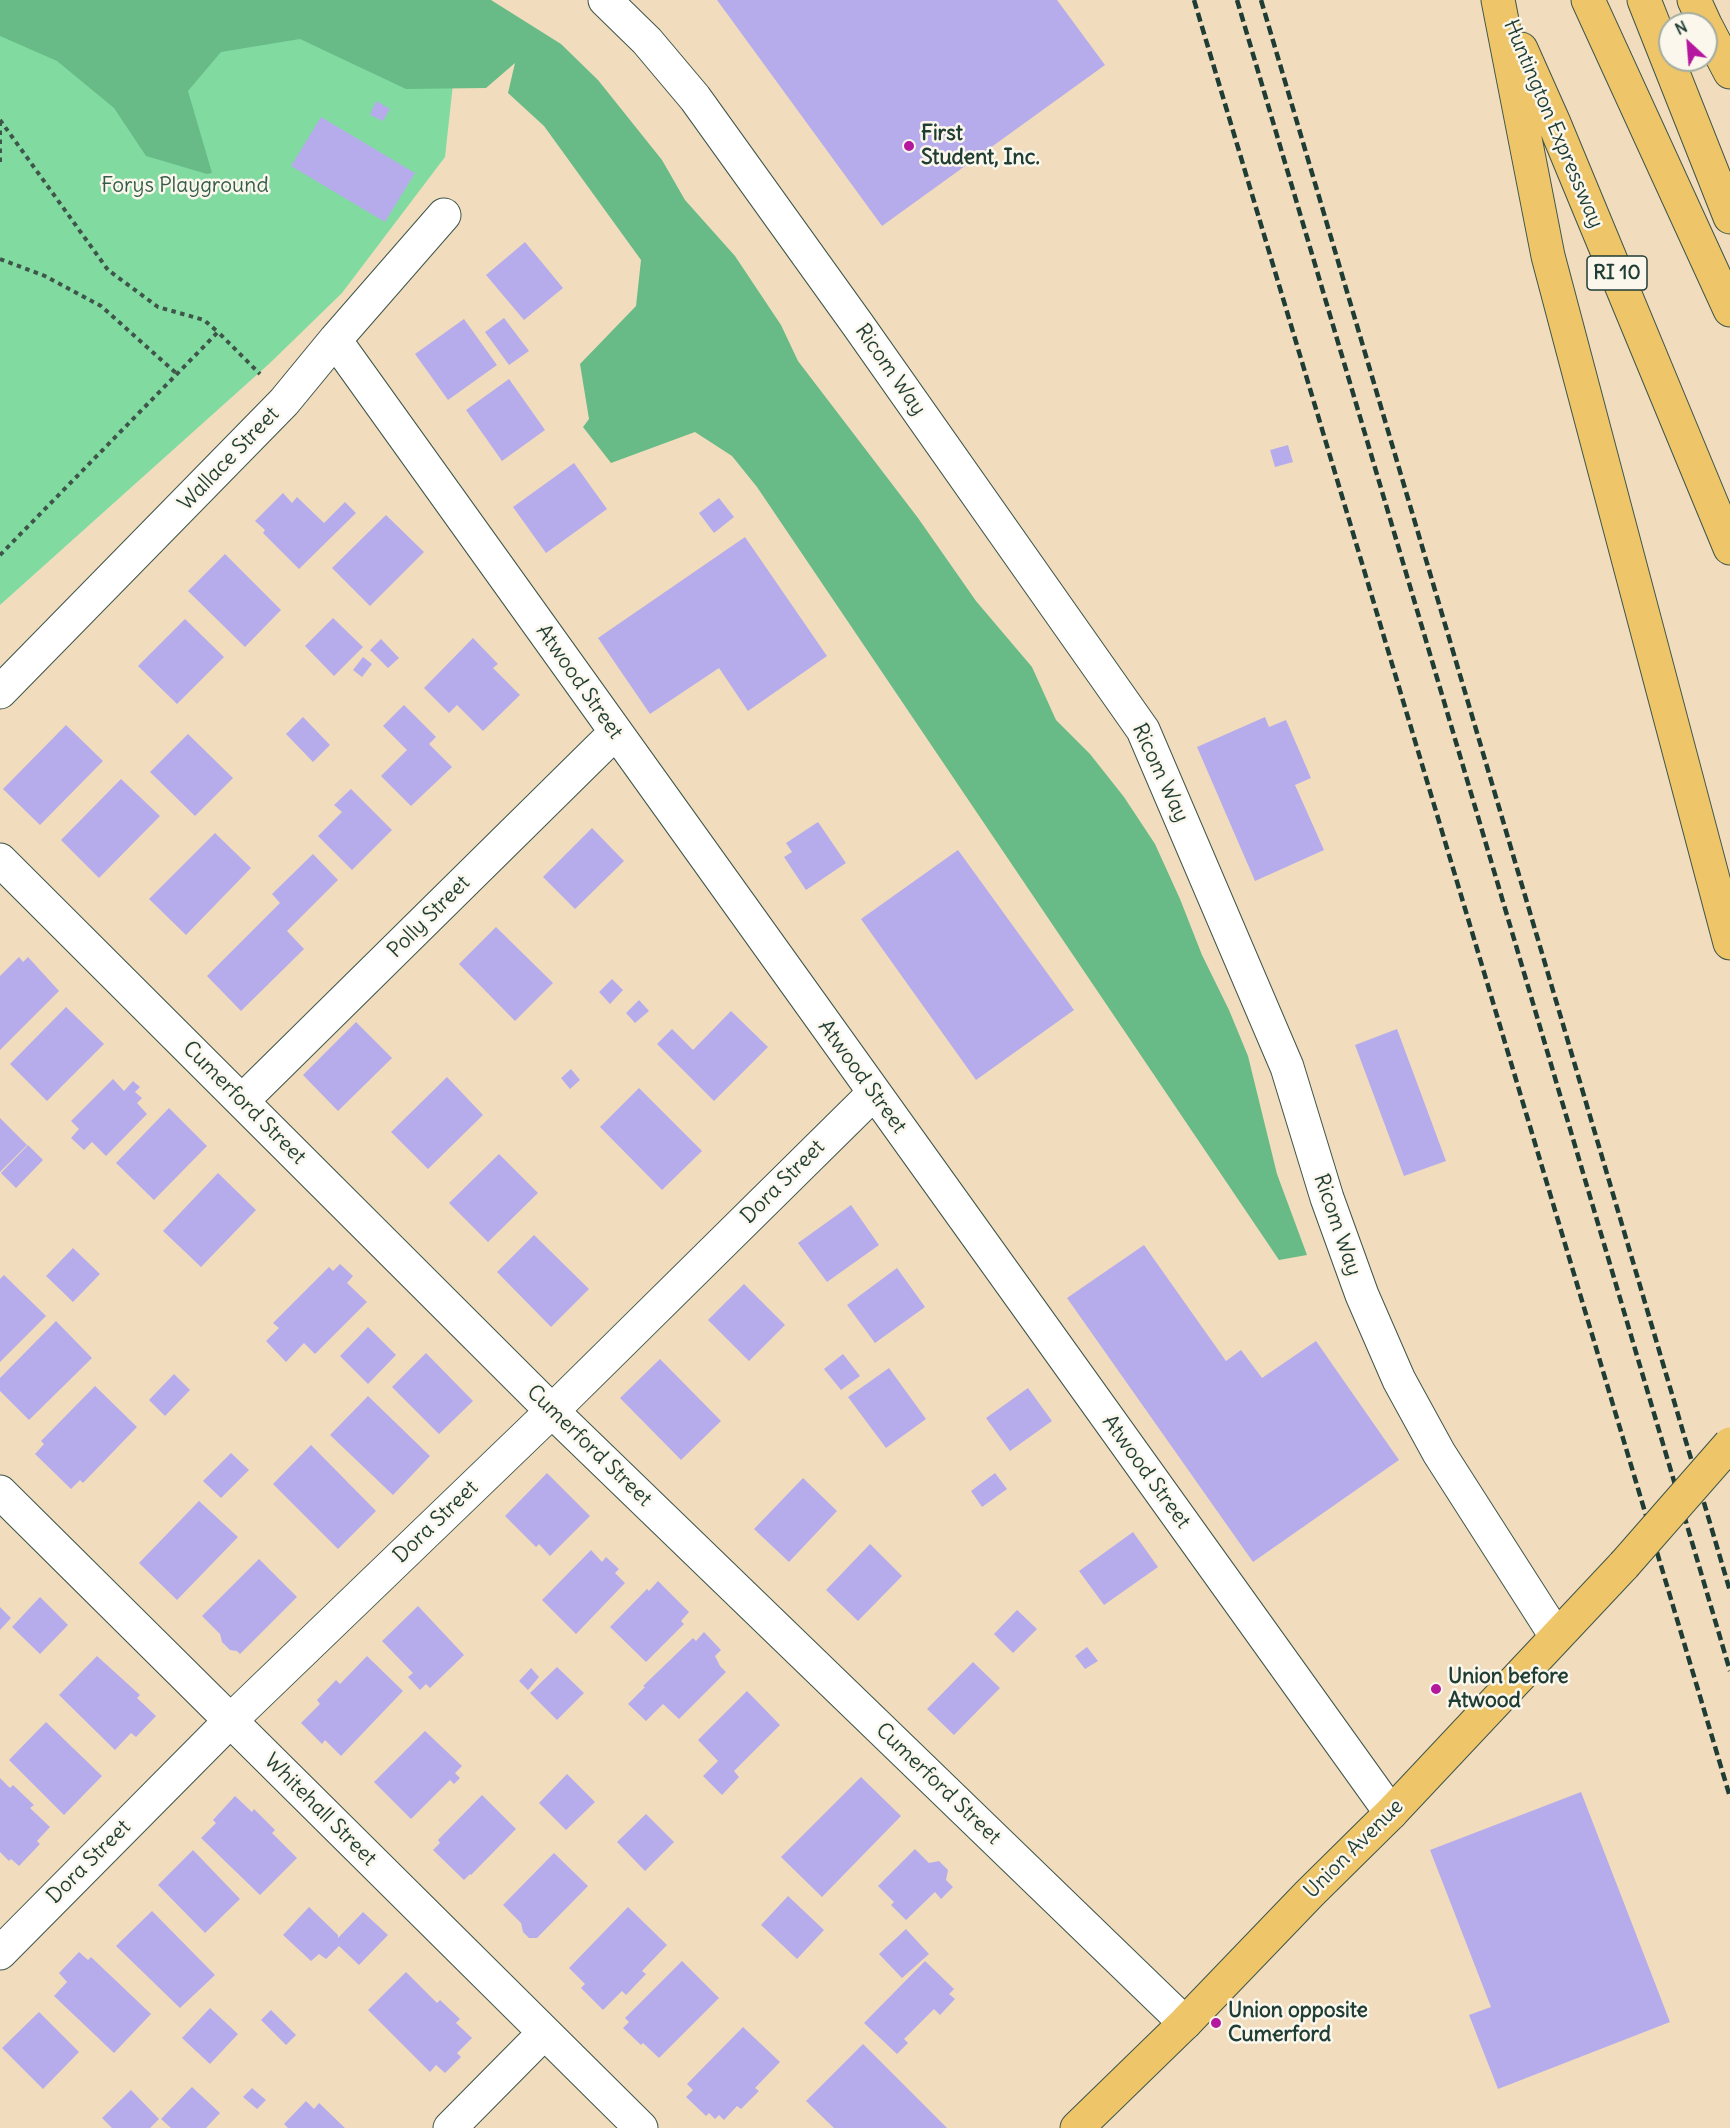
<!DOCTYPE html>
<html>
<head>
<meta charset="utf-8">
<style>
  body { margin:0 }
  #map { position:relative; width:1730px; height:2128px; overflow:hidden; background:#f1ddbd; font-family:Delius,sans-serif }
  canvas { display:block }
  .north { position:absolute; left:1658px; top:12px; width:60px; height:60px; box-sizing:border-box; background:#fbf7ec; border:2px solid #a3ada2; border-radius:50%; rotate:334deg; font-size:16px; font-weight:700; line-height:24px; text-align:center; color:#1f3d34 }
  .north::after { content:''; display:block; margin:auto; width:21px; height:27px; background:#b5179e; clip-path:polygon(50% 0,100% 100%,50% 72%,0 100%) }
</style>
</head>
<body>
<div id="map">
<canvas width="1730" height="2128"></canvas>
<div class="north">N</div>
</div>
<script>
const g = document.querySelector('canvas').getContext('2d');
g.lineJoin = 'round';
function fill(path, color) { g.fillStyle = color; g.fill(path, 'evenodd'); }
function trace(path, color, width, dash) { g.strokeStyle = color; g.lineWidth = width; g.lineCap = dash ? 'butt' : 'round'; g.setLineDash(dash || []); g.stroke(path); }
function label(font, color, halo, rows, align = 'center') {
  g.font = font + ' Delius,sans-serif'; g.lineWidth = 5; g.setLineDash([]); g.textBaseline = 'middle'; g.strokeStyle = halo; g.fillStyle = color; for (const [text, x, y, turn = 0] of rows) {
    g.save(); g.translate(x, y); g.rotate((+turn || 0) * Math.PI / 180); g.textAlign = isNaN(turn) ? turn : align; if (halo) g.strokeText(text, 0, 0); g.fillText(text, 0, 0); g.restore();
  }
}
fill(new Path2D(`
  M 0,0 L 462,2 L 445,157 L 342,293 L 270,363 L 0,605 Z`), '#81dba1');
fill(new Path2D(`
  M 0,0 L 491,0 L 561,44 L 598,80 L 662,160 L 685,200 L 735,256 L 781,325 L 798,361 L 918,518 L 976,601 L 1032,667 L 1056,720 L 1090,754 L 1124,797 L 1155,844 L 1180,899 L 1202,955 L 1229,1010 L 1248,1056 L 1277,1174 L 1307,1255 L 1279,1260 L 757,487 L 732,456 L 695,432 L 611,463 L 583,427 L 589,419 L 580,364 L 636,306 L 641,260 L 544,126 L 508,93 L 515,63 L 486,88 L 406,89 L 300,39 L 221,52 L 188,91 L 212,173 L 207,174 L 146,156 L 114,108 L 57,61 L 0,36 Z`), '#68bb87');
fill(new Path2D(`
  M 717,0 L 1057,0 L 1105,65 L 882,226 Z
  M 376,101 L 390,109 L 383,121 L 370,115 Z
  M 321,117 L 415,173 L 385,222 L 291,166 Z
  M 525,242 L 563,288 L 524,320 L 486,275 Z
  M 504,318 L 529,351 L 509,365 L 485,332 Z
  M 464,319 L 497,365 L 448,400 L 415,354 Z
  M 509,379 L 545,430 L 502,461 L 466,410 Z
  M 1288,445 L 1293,462 L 1275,467 L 1270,450 Z
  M 574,463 L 607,509 L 546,553 L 513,507 Z
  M 283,493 L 292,503 L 297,497 L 324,523 L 345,502 L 356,513 L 299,569 L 263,533 L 265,530 L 255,521 Z
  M 719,498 L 734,517 L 714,533 L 699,513 Z
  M 386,515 L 424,552 L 370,606 L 332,568 Z
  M 745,537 L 827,656 L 748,711 L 719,668 L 650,714 L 598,638 Z
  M 225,554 L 281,610 L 245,647 L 188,591 Z
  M 333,618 L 363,647 L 334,676 L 305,646 Z
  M 185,619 L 224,657 L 177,704 L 138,666 Z
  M 473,638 L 498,664 L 493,668 L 520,695 L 483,731 L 457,705 L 449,713 L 424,688 Z
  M 381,639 L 399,658 L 388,668 L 370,650 Z
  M 363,657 L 372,664 L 362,677 L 353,670 Z
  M 404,705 L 436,737 L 429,744 L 452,767 L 411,806 L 381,776 L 407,750 L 383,726 Z
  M 303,717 L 330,745 L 313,762 L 286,734 Z
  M 1265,717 L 1269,727 L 1286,720 L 1311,778 L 1295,785 L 1324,850 L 1255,881 L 1197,747 Z
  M 66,725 L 103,761 L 40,825 L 3,789 Z
  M 188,734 L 233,778 L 195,816 L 150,772 Z
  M 121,779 L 160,816 L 99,878 L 61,840 Z
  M 351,789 L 392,830 L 352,870 L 318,836 L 342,812 L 334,805 Z
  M 818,822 L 846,863 L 806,890 L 784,857 L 792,852 L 786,843 Z
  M 592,828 L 624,861 L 575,909 L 543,877 Z
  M 215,833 L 251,868 L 186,935 L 149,899 Z
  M 958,850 L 1074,1010 L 976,1080 L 861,919 Z
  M 313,854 L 338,880 L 287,931 L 304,949 L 241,1011 L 207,976 L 280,903 L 272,894 Z
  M 496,927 L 553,983 L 515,1021 L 459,964 Z
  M 19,957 L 23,962 L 28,957 L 59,991 L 0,1050 L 0,976 Z
  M 612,979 L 623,990 L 610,1004 L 599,992 Z
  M 639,1000 L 649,1011 L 635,1023 L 626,1013 Z
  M 66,1007 L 104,1044 L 47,1101 L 10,1064 Z
  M 731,1011 L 768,1047 L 714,1101 L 657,1044 L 672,1029 L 693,1050 Z
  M 356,1022 L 392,1058 L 338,1111 L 303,1075 Z
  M 1397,1029 L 1446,1161 L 1404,1176 L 1355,1045 Z
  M 571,1069 L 580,1080 L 570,1089 L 561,1078 Z
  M 447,1077 L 483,1115 L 428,1169 L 391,1132 Z
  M 113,1079 L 124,1091 L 133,1081 L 140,1087 L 135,1092 L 142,1098 L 137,1103 L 147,1114 L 106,1156 L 92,1142 L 84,1150 L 71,1138 L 79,1129 L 71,1121 Z
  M 639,1088 L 702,1151 L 662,1190 L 600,1127 Z
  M 169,1108 L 207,1146 L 154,1200 L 116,1163 Z
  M 0,1118 L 27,1145 L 0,1172 Z
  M 28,1145 L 43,1160 L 16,1188 L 1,1173 Z
  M 499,1154 L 538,1193 L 488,1242 L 449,1203 Z
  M 218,1173 L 256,1210 L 201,1267 L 163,1231 Z
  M 851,1205 L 879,1245 L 827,1282 L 798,1243 Z
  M 534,1235 L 589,1289 L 551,1327 L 497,1272 Z
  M 1144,1245 L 1226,1361 L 1241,1350 L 1262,1378 L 1316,1341 L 1399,1460 L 1253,1562 L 1067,1298 Z
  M 73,1248 L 100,1274 L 73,1302 L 46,1276 Z
  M 340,1264 L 353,1276 L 347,1283 L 367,1302 L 315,1354 L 304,1343 L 286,1362 L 266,1341 L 279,1328 L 273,1323 L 329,1267 L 333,1271 Z
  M 897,1268 L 925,1307 L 875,1343 L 847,1305 Z
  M 4,1275 L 46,1316 L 0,1362 L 0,1279 Z
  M 744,1284 L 785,1325 L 749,1361 L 708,1320 Z
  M 56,1321 L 92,1358 L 29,1420 L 0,1391 L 0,1378 Z
  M 368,1327 L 396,1355 L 368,1384 L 340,1356 Z
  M 426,1353 L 473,1401 L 439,1434 L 392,1387 Z
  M 843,1354 L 860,1376 L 841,1390 L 824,1369 Z
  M 660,1359 L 721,1421 L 681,1460 L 620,1398 Z
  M 889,1368 L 926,1419 L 886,1448 L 848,1397 Z
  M 174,1374 L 190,1390 L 165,1416 L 149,1400 Z
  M 95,1386 L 137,1427 L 83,1483 L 80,1480 L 71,1489 L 35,1454 L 44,1444 L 41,1441 Z
  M 1028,1388 L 1052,1421 L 1010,1451 L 986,1418 Z
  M 368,1396 L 430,1456 L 393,1495 L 330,1435 Z
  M 311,1445 L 376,1511 L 338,1549 L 273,1484 Z
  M 231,1453 L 249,1470 L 221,1498 L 203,1481 Z
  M 547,1473 L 590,1516 L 550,1556 L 539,1544 L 536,1547 L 505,1516 Z
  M 995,1473 L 1007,1489 L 982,1507 L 971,1491 Z
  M 803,1478 L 837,1511 L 789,1562 L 754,1529 Z
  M 199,1501 L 238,1537 L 177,1600 L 139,1563 Z
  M 1133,1532 L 1158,1567 L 1104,1605 L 1079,1571 Z
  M 870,1544 L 902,1576 L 858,1621 L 826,1590 Z
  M 591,1550 L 602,1562 L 606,1557 L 619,1569 L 615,1573 L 625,1583 L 576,1634 L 542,1600 Z
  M 259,1559 L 297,1597 L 240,1654 L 237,1651 L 230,1650 L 222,1642 L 220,1634 L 202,1616 Z
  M 658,1581 L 689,1612 L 681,1621 L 684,1624 L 646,1662 L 610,1627 L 647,1589 L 649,1591 Z
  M 40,1597 L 68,1625 L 40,1654 L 12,1627 Z
  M 418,1606 L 464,1655 L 430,1688 L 426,1684 L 420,1690 L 408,1677 L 413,1673 L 382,1641 Z
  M 0,1607 L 11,1618 L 0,1630 Z
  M 1017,1610 L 1037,1629 L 1013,1653 L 994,1634 Z
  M 704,1632 L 721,1650 L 715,1656 L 720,1666 L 726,1672 L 679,1719 L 663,1704 L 646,1721 L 628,1704 L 645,1687 L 643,1686 L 693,1638 L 696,1641 Z
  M 1087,1647 L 1098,1661 L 1085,1669 L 1075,1656 Z
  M 97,1656 L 140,1695 L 137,1698 L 156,1716 L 136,1737 L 131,1733 L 115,1750 L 59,1695 Z
  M 367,1656 L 403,1691 L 341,1756 L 325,1740 L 322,1744 L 301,1723 L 320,1704 L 317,1700 L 336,1680 L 340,1684 Z
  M 973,1662 L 1000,1688 L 954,1735 L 927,1709 Z
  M 557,1667 L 584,1693 L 557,1720 L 530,1693 Z
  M 531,1668 L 539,1677 L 528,1690 L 519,1681 Z
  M 747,1691 L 780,1725 L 734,1771 L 739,1777 L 722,1795 L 703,1776 L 718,1761 L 698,1740 Z
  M 46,1722 L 102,1776 L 64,1815 L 9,1760 Z
  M 425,1731 L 462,1766 L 455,1773 L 460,1778 L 454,1784 L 450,1780 L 411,1819 L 374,1782 Z
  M 567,1774 L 595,1802 L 566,1830 L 539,1803 Z
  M 861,1777 L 901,1816 L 822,1897 L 781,1857 Z
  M 0,1778 L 10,1788 L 13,1785 L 34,1805 L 30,1808 L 50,1827 L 37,1841 L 40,1844 L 19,1866 L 11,1859 L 9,1861 L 0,1852 Z
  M 1581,1792 L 1670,2022 L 1498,2089 L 1469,2015 L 1491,2007 L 1430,1850 Z
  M 482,1795 L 516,1829 L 471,1875 L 470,1874 L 464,1880 L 433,1850 L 440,1843 L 438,1840 Z
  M 235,1796 L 252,1812 L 254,1809 L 275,1830 L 272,1833 L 297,1858 L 260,1895 L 201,1838 L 216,1823 L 213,1820 Z
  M 646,1814 L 674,1842 L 645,1871 L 617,1842 Z
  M 915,1849 L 929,1863 L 939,1861 L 948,1870 L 946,1880 L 953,1887 L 941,1899 L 935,1892 L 906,1920 L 891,1905 L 894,1902 L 878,1886 Z
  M 193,1850 L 240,1899 L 205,1933 L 158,1885 Z
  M 554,1853 L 588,1886 L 537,1938 L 529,1938 L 523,1932 L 521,1923 L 503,1905 Z
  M 788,1896 L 824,1930 L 797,1959 L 761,1925 Z
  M 309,1907 L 338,1935 L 338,1938 L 363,1912 L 388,1935 L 359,1965 L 339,1946 L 326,1959 L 319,1954 L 311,1961 L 283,1935 Z
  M 628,1907 L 667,1945 L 642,1971 L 646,1974 L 626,1995 L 622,1991 L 603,2010 L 581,1988 L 585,1984 L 569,1968 Z
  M 152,1911 L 215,1975 L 180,2008 L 116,1946 Z
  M 906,1929 L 929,1954 L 902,1978 L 879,1954 Z
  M 79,1952 L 88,1960 L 91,1957 L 151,2014 L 114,2053 L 54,1996 L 67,1982 L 59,1973 Z
  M 682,1961 L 719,1998 L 659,2058 L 643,2043 L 641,2045 L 623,2028 L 629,2022 L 625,2018 Z
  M 925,1961 L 954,1989 L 949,1994 L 955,1999 L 940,2015 L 934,2009 L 904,2039 L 908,2043 L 897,2054 L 864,2023 Z
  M 406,1972 L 437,2003 L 440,2000 L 460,2019 L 456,2023 L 472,2038 L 457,2053 L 461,2057 L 445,2073 L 436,2065 L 430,2072 L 368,2010 Z
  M 210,2008 L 238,2034 L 210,2064 L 182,2038 Z
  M 271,2010 L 296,2035 L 286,2045 L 261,2020 Z
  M 39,2012 L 79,2052 L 43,2089 L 2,2048 Z
  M 743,2027 L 780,2062 L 755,2088 L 759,2091 L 741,2109 L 737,2106 L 724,2120 L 719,2115 L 715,2119 L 709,2113 L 706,2116 L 686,2097 L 693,2090 L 687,2084 Z
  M 863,2044 L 947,2128 L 834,2128 L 806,2101 Z
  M 192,2087 L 220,2113 L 206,2128 L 171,2128 L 161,2119 Z
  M 252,2088 L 266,2100 L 257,2109 L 243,2097 Z
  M 131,2090 L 159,2119 L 150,2128 L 112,2128 L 102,2118 Z
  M 306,2101 L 314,2109 L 319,2103 L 345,2128 L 288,2128 L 284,2124 Z`), '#b6aceb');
const minor = new Path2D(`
  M 605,0 L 647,41 L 695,98 L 858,325 L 1143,730 L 1287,1067 L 1327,1198 L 1362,1295 L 1399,1380 L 1439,1453 L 1556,1636
  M 335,340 L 1391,1813
  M 0,692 L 284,402 L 335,340 L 444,215
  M 0,860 L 552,1411 L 1185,2023
  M 242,1101 L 615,733
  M 0,1492 L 641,2128
  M 0,1953 L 230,1721 L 552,1411 L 874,1093
  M 450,2128 L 544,2033`);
const major = new Path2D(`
  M 1077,2128 L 1185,2023 L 1309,1894 L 1391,1813 L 1624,1565`);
const highway = new Path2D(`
  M 1498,0 L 1548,256 L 1730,943
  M 1588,0 L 1730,310
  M 1644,0 L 1730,217
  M 1694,0 L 1705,24
  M 1706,26 L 1730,72
  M 1521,49 L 1554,123 L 1730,548`);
trace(minor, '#3e5549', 35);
trace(major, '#3e5549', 35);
trace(highway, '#3e5549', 35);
trace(new Path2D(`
  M 0,120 L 108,270 L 158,307 L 204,320 L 218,332
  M 0,162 L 0,120
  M 0,259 L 45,276 L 101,306 L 177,374
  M 0,555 L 218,332 L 260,374`), '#3e5549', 4, [4.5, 4.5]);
trace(minor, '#fff', 33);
trace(major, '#eec569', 33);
trace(highway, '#eec569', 33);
trace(new Path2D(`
  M 1194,0 L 1730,1797
  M 1237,0 L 1730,1671
  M 1261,0 L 1730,1591`), '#1f3d34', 4.5, [9, 4.5]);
const majorBridge = new Path2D(`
  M 1624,1565 L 1730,1444`);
trace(majorBridge, '#3e5549', 35, []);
trace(majorBridge, '#eec569', 33);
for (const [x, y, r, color] of [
  [909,146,6,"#b5179e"],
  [1436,1689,6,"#b5179e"],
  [1216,2023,6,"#b5179e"]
]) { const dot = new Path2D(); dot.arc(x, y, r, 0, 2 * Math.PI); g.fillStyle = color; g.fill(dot); trace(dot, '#fbf7ec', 2); }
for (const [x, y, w] of [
  [1617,273,60]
]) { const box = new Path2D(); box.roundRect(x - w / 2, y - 17, w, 34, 4.5); g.fillStyle = '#fbf7ec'; g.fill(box); trace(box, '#1f3d34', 1.5); }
label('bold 20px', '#1f3d34', null, [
  ["RI 10",1617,273]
]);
label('21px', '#1f3d34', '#fbf7ec', [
  ["Huntington Expressway",1553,124,67],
  ["Ricom Way",890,370,55],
  ["Wallace Street",229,459,-46],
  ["Atwood Street",579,682,55],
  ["Ricom Way",1160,773,65],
  ["Polly Street",429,917,-45],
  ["Atwood Street",862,1077,54],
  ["Cumerford Street",244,1103,45],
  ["Dora Street",783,1182,-45],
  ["Ricom Way",1337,1225,71],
  ["Cumerford Street",589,1446,44],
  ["Atwood Street",1146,1472,54],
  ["Dora Street",436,1522,-44],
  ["Cumerford Street",938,1784,44],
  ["Whitehall Street",320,1810,45],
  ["Union Avenue",1354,1849,-45],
  ["Dora Street",89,1862,-45]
]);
label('bold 21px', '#1f3d34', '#fbf7ec', [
  ["First",921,134],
  ["Student, Inc.",921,158],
  ["Union before",1448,1677],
  ["Atwood",1448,1701],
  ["Union opposite",1228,2011],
  ["Cumerford",1228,2035]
], 'left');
label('21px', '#335d4a', '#fbf7ec', [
  ["Forys Playground",185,186]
]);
</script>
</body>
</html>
